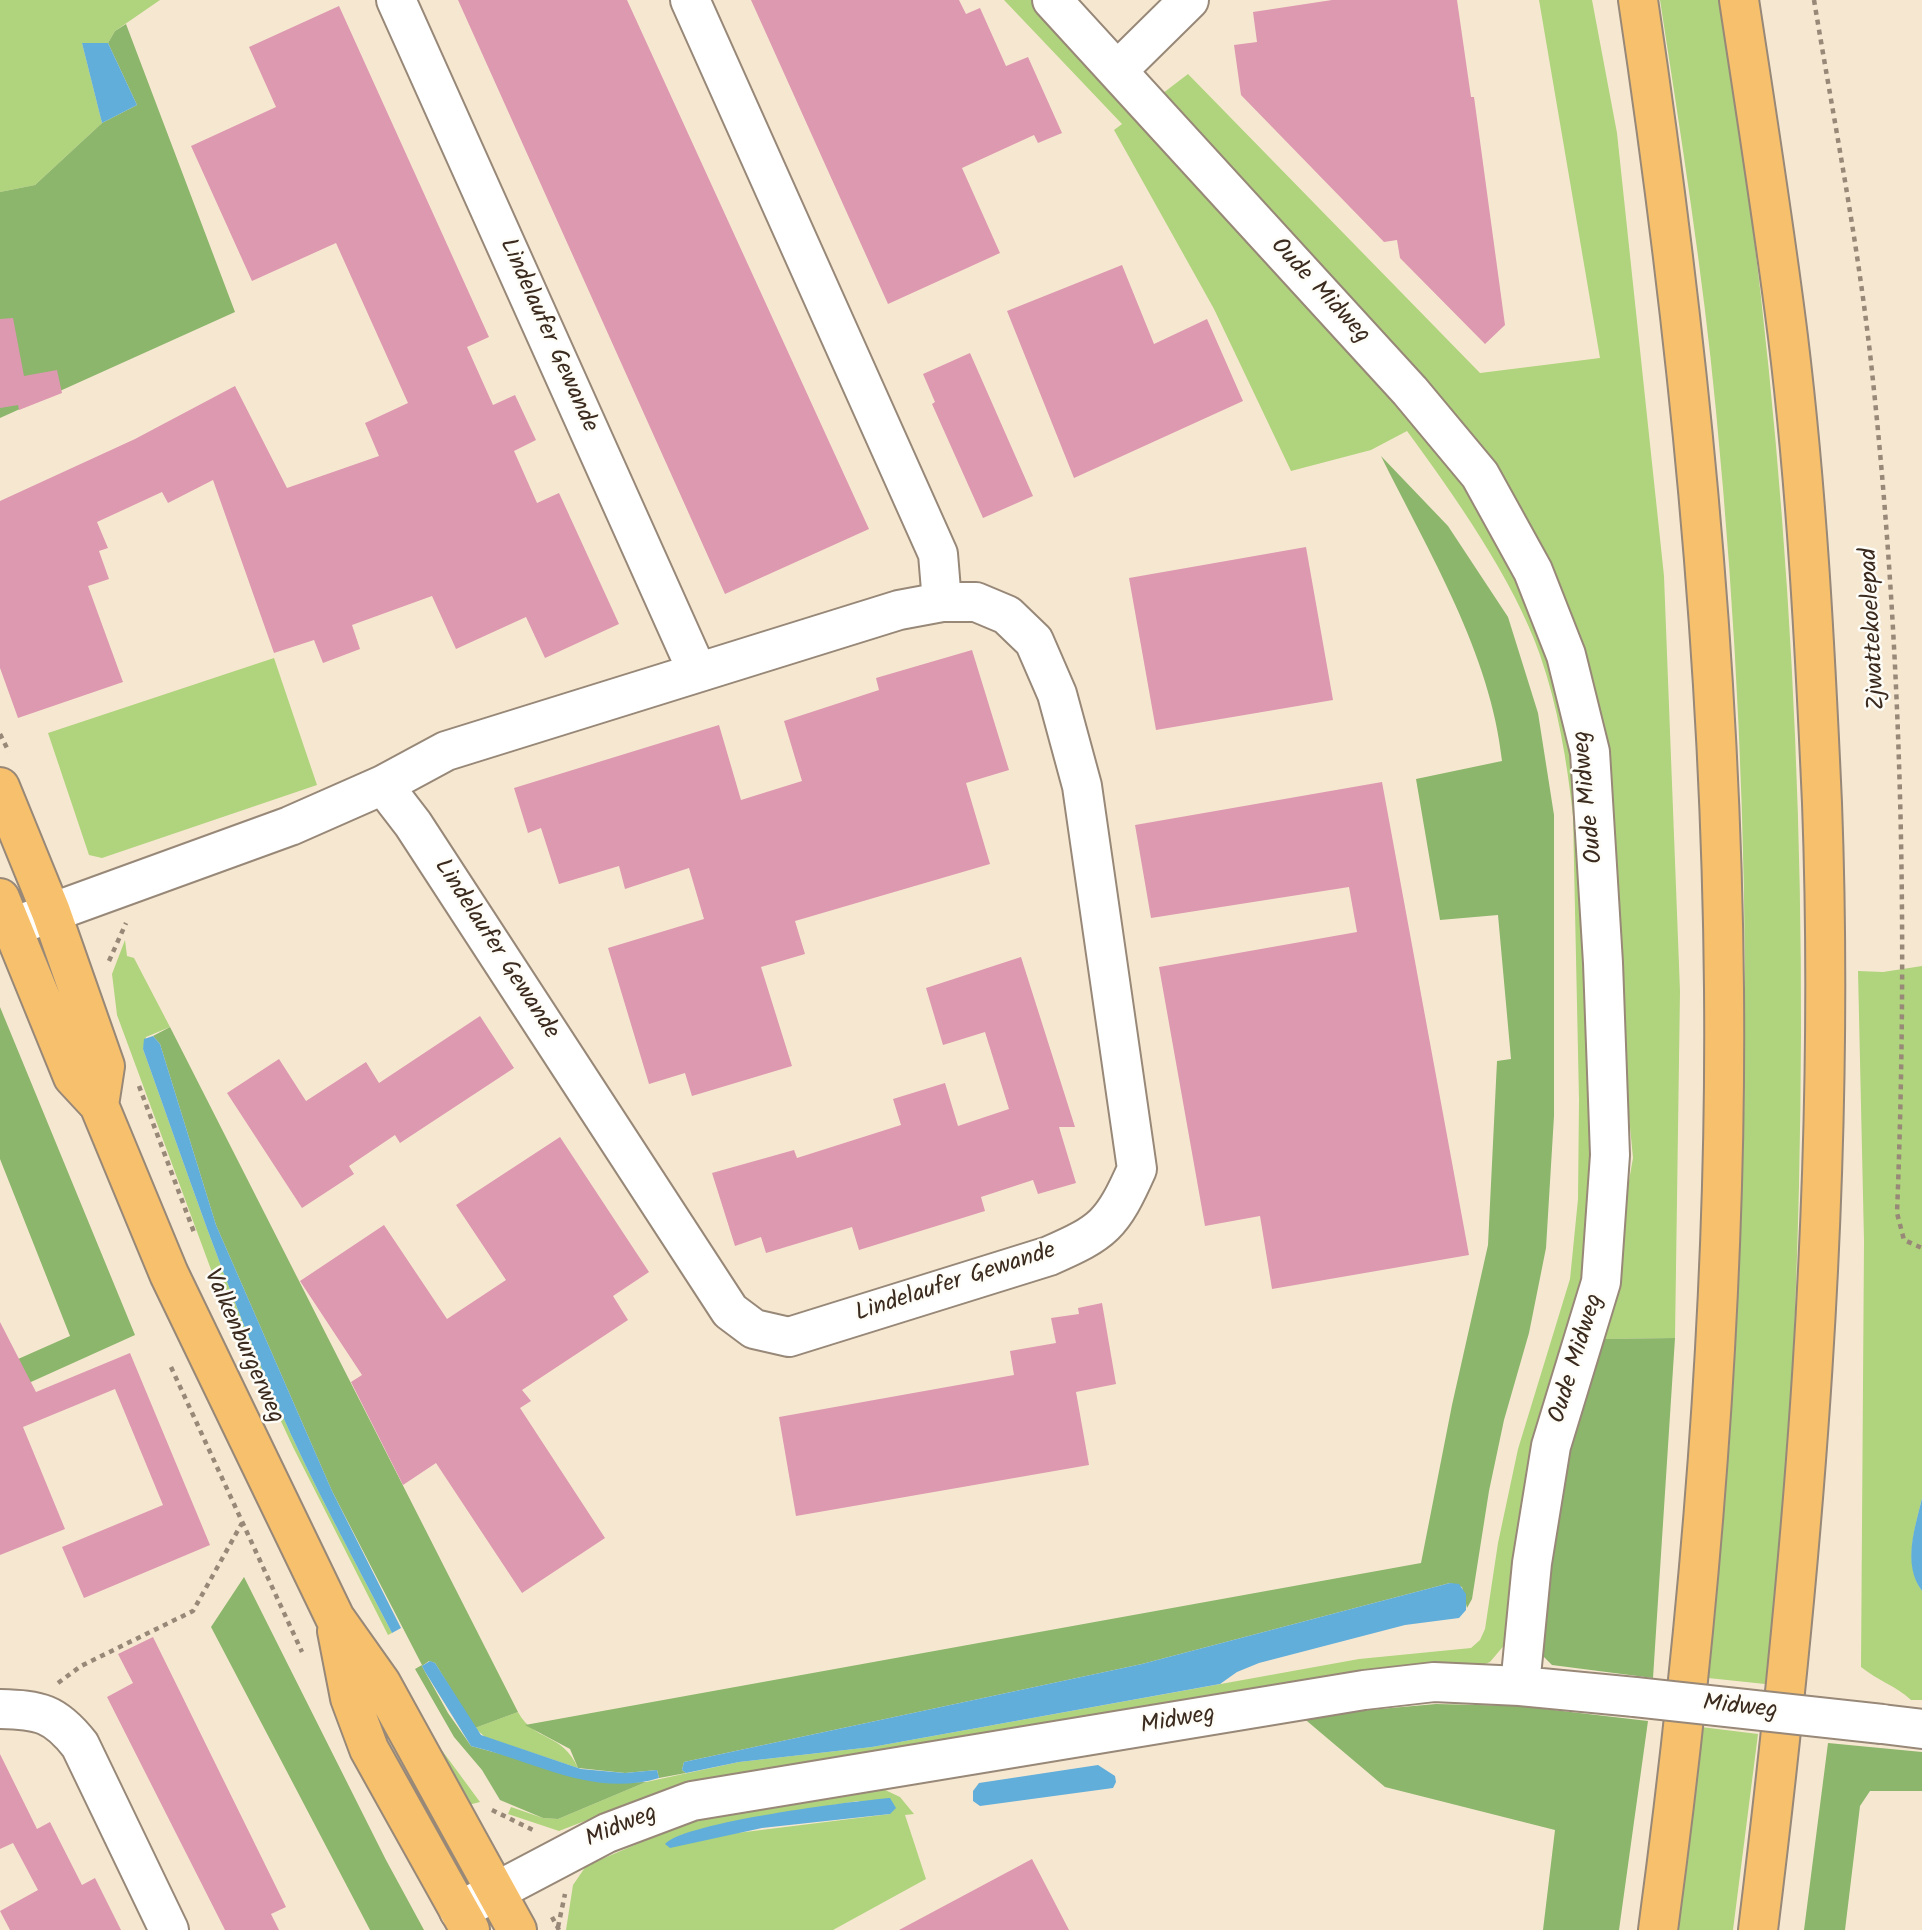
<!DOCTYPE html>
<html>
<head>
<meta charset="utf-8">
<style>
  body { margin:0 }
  canvas { display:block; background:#f6e7d1 }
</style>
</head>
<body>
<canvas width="1922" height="1930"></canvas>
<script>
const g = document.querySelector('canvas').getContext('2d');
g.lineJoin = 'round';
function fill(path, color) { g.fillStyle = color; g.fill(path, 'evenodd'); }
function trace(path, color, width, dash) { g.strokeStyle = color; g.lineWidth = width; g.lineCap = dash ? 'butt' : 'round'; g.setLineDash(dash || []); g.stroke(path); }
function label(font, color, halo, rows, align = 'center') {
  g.font = font + ' Kalam,sans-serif'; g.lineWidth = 5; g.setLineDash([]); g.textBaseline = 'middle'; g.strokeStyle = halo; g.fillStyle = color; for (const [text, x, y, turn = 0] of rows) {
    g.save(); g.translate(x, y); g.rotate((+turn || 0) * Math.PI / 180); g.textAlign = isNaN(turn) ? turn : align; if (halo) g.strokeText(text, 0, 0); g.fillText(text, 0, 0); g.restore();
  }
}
fill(new Path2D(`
  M 0,0 L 160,0 L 115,31 L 108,43 L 82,43 L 102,123 L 35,185 L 0,192 Z
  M 1004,0 L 1032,0 L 1137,113 L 1188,74 L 1480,373 L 1600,358 L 1539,0 L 1592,0 L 1617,133 L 1664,576 L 1680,991 L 1675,1338 L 1601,1339 L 1633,1158 L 1614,960 L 1600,710 L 1546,561 L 1494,529 L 1540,628 L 1577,765 L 1593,1157 L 1584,1271 L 1506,1643 L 1490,1662 L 1478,1667 L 616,1809 L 559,1831 L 508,1814 L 511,1807 L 543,1818 L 558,1819 L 646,1782 L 739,1762 L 872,1747 L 1359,1659 L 1471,1648 L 1480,1640 L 1485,1629 L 1498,1543 L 1518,1449 L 1570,1279 L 1578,1199 L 1579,1100 L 1573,816 C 1567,761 1558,707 1540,655 C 1514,580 1454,495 1407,431 L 1371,450 L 1291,471 L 1214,309 L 1114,130 L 1122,124 Z
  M 1660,0 L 1720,0 C 1784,391 1809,789 1799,1185 C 1795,1351 1787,1519 1765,1684 L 1708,1678 C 1755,1257 1757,833 1716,411 C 1703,273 1681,137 1660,0 Z
  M 274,658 L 317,785 L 102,858 L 89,855 L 48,733 Z
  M 125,940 L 127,956 L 134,958 L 170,1027 L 146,1037 L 143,1049 C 186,1169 226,1289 278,1406 C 312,1483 353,1558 392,1633 L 388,1635 L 293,1447 L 213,1275 L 117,1015 L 112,974 Z
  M 1922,966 L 1922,1498 C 1915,1529 1903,1563 1922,1591 L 1922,1700 L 1911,1700 C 1896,1686 1877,1680 1861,1667 L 1864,1241 L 1858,971 L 1883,972 Z
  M 518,1712 C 534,1742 562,1732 578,1768 L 485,1737 L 475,1728 Z
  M 419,1713 L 438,1745 L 480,1802 L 464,1806 Z
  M 1701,1727 L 1758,1734 L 1733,1930 L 1676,1930 Z
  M 881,1788 L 900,1797 L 914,1814 L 905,1815 L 926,1879 L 833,1930 L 566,1930 L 573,1885 L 586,1866 L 602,1859 L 695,1819 ZM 858,1801 L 890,1814 L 729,1834 L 681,1835 L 736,1821 Z`), '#b0d47d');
fill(new Path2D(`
  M 126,24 L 235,312 L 0,418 L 0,192 L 35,185 L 102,123 L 137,105 L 108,43 L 115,31 Z
  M 1381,456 L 1448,526 L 1508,617 L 1538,713 L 1554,815 L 1554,1116 L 1546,1248 L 1529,1333 L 1504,1420 L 1489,1491 L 1472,1599 L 1467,1608 L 1462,1587 L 1450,1583 L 1142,1664 L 684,1762 L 682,1770 L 686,1773 L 659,1778 L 657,1770 L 625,1773 L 578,1768 L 570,1749 L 525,1725 L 1421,1563 L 1452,1405 L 1488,1245 L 1497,1061 L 1511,1059 L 1498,915 L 1440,920 L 1416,779 L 1502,761 C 1491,654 1428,551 1381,456 Z
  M 0,1007 L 135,1335 L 0,1396 L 0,1367 L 70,1336 L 0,1159 Z
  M 170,1027 L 518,1712 L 475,1728 L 435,1663 L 429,1661 L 422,1666 L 424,1670 L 448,1713 L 471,1746 L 608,1783 L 646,1782 L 558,1819 L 543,1818 L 500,1800 L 482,1770 L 454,1737 L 415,1669 L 422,1665 L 332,1491 L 216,1225 L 160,1044 L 153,1036 Z
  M 1675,1338 L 1653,1678 L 1552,1665 L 1542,1655 L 1543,1551 L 1562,1467 L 1601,1339 Z
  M 244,1577 L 386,1860 L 424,1930 L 370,1930 L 211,1627 Z
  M 1436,1704 L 1519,1706 L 1648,1721 L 1619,1930 L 1543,1930 L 1555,1830 L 1385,1787 L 1301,1716 Z
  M 1828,1743 L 1922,1752 L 1922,1791 L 1870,1791 L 1860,1806 L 1845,1930 L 1804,1930 Z`), '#8cb66c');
fill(new Path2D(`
  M 82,43 L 108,43 L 137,105 L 102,123 Z
  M 153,1036 L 160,1044 L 216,1225 L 332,1491 L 401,1628 L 392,1633 C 353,1558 312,1483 278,1406 C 226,1289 186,1169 143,1049 L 144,1039 Z
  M 1922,1498 L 1922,1591 C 1902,1564 1915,1528 1922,1498 Z
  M 1450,1583 L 1459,1584 L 1466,1594 L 1466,1610 L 1459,1618 L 1405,1625 L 1259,1663 L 1237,1672 L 1220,1684 L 872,1747 L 739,1762 L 686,1773 L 682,1770 L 684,1762 L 1142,1664 Z
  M 430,1661 L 435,1663 L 481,1735 L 581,1769 L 625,1773 L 657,1770 L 659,1778 C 593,1798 534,1761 471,1746 L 424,1670 L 422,1666 Z
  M 1098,1765 L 1115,1776 L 1116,1782 L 1113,1788 L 980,1806 L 973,1801 L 973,1791 L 979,1783 Z
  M 890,1798 L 896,1808 L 890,1814 L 762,1828 L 670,1848 L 665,1844 C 685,1822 854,1801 890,1798 Z`), '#61aeda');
fill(new Path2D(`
  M 458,0 L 627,0 L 869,529 L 725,594 Z
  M 751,0 L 959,0 L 966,14 L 980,8 L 1006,66 L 1028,57 L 1062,133 L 1038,143 L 1034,135 L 962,168 L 1000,253 L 888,304 Z
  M 1332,0 L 1457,0 L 1471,97 L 1474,97 L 1505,325 L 1485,344 L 1400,258 L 1397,240 L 1384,242 L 1241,95 L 1234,45 L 1257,42 L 1253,12 Z
  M 339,6 L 489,337 L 467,347 L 493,405 L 515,395 L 536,440 L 514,451 L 537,503 L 559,493 L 619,624 L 545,658 L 526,617 L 456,649 L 432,596 L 352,625 L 360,649 L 323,663 L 314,640 L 274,653 L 213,480 L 168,503 L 162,492 L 97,522 L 108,548 L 99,551 L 109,579 L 88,586 L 123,682 L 18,718 L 0,668 L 0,501 L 135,439 L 235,386 L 287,488 L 379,456 L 365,423 L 408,403 L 336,243 L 252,281 L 191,146 L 276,107 L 249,47 Z
  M 1122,265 L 1154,344 L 1207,319 L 1243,401 L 1074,478 L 1007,311 Z
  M 13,318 L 24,376 L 57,370 L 62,393 L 19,410 L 18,405 L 0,408 L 0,319 Z
  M 970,353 L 1033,496 L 983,518 L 932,404 L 935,402 L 923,374 Z
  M 1306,547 L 1333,700 L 1156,730 L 1129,578 Z
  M 972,650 L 1009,770 L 966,783 L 990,864 L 795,921 L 805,954 L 761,967 L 792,1066 L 692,1096 L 685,1073 L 649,1084 L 608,948 L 704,919 L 689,868 L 625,889 L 619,866 L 559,884 L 541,828 L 528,833 L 514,788 L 719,725 L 741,800 L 802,781 L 784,721 L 879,690 L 876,678 Z
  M 1382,782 L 1469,1255 L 1272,1289 L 1260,1216 L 1205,1226 L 1159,967 L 1357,932 L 1349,887 L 1151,918 L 1135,825 Z
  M 1021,957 L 1075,1127 L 1059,1127 L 1076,1183 L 1038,1194 L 1033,1180 L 981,1197 L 985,1211 L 859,1250 L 852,1227 L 766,1253 L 761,1237 L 735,1246 L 712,1173 L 794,1150 L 797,1158 L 901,1125 L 893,1099 L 945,1083 L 958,1126 L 1009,1109 L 985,1032 L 943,1045 L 926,988 Z
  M 480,1016 L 514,1068 L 400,1143 L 395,1135 L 349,1166 L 354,1174 L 302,1208 L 227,1093 L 279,1059 L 306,1101 L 366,1062 L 379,1083 Z
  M 560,1137 L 649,1272 L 613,1296 L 628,1320 L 522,1390 L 531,1401 L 520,1408 L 605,1538 L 522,1593 L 436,1463 L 403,1485 L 351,1382 L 362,1375 L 300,1281 L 384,1225 L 447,1319 L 506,1280 L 456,1205 Z
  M 1102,1303 L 1116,1384 L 1076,1392 L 1089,1465 L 796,1516 L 779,1417 L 1014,1375 L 1010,1351 L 1056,1343 L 1051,1318 L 1079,1314 L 1078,1308 Z
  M 0,1322 L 36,1392 L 130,1353 L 210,1545 L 84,1598 L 62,1547 L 163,1505 L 115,1389 L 23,1427 L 65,1529 L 0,1555 Z
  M 153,1637 L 286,1907 L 271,1914 L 279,1930 L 225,1930 L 107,1697 L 133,1683 L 118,1654 Z
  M 0,1754 L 37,1829 L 50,1822 L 82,1885 L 95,1878 L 121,1930 L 10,1930 L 0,1911 L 38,1890 L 13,1843 L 0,1849 Z
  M 1032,1859 L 1069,1930 L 899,1930 Z`), '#dd99b0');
const minor = new Path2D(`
  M 396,0 L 697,671
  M 690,0 L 938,554 L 942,602
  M 1052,0 L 1410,391 L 1480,475 L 1533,571 L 1566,655 L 1590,752 L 1603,963 L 1610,1155 L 1601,1282 L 1551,1446 L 1532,1563 L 1520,1686
  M 1118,70 L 1189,0
  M 12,927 L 290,826 L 383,785 L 446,751 L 899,610 L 942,602 L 976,602 L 1007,615 L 1034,641 L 1057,694 L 1082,786 L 1137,1169 C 1112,1225 1104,1232 1049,1256 L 789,1337 L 754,1329 L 730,1311 L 413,824 L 383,785
  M 0,1709 C 40,1710 55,1713 80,1745 L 169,1930
  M 1882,1724 L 1922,1729
  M 459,1911 L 607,1833 L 692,1801 L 1364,1690 L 1434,1682 L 1520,1686 L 1635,1697`);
const major = new Path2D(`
  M 0,787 L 51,912 L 105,1066 L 99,1105
  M 0,898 L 73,1077 L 99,1105 L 169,1274 L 335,1618 L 381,1683 L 517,1930
  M 337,1631 L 350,1698 L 369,1749 L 470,1930`);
const highway = new Path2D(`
  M 1638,0 C 1687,328 1721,657 1724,989 C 1727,1303 1700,1619 1658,1930
  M 1739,0 C 1756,112 1774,225 1788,337 C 1807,492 1815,648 1822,803 C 1836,1179 1804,1557 1758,1930`);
trace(minor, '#988878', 42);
trace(major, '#988878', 42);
trace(highway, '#988878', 42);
trace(new Path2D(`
  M 1814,0 C 1835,127 1860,253 1873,381 C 1902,656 1908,936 1897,1213 L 1904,1240 L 1922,1248
  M 0,734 L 9,752
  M 109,961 L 126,923
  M 139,1086 L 195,1235
  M 171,1367 L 302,1652
  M 58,1683 L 81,1666 L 193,1611 L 242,1523
  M 492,1810 L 535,1831
  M 552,1917 L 559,1930
  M 558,1927 L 565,1894`), '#988878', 4.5, [5, 5]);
trace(minor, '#fff', 38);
trace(major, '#f7c06c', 38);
trace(highway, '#f7c06c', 38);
const minorBridge = new Path2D(`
  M 1635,1697 L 1882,1724`);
trace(minorBridge, '#988878', 42, []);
trace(minorBridge, '#fff', 38);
label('24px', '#3b2a1e', '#fdfcf7', [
  ["Oude Midweg",1319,292,47],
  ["Lindelaufer Gewande",547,336,66],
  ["Zjwattekoelepad",1875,629,-93],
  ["Oude Midweg",1590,797,-96],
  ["Lindelaufer Gewande",495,950,57],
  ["Lindelaufer Gewande",956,1284,-18],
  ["Valkenburgerweg",242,1347,66],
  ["Oude Midweg",1578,1359,-73],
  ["Midweg",1740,1709,6],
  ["Midweg",1178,1722,-10],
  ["Midweg",622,1828,-23]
]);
</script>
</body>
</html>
